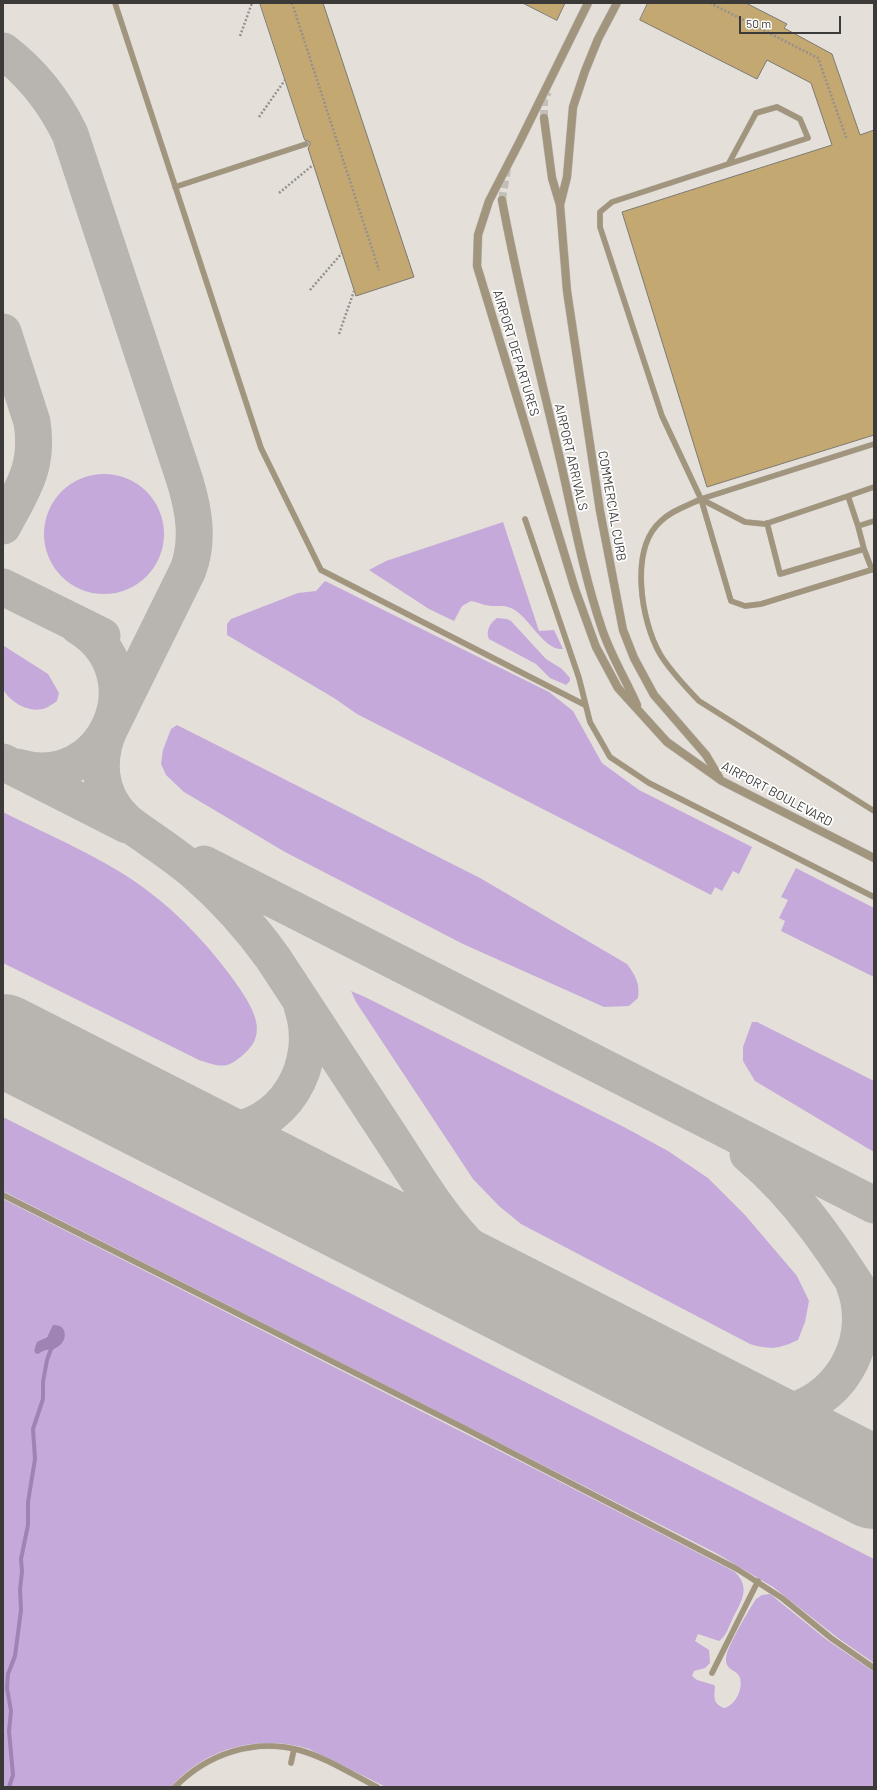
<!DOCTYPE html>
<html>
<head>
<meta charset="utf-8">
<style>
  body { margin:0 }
  #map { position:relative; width:877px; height:1790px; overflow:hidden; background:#e4e0d9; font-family:Barlow,sans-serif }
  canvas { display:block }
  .frame { position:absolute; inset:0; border:4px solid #3c3a38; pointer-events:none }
  .scale { position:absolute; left:739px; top:16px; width:102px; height:18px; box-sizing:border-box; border:2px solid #3c3a38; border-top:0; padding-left:5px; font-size:12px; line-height:14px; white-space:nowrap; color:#3c3a38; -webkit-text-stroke:3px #fff; paint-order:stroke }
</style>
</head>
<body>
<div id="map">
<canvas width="877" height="1790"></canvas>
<div class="frame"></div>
<div class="scale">50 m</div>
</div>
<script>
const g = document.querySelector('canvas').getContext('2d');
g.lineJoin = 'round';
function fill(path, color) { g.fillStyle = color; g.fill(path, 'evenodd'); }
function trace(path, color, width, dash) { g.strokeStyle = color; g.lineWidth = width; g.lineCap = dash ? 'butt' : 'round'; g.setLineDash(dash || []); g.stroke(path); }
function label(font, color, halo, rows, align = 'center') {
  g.font = font + ' Barlow,sans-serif'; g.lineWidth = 3.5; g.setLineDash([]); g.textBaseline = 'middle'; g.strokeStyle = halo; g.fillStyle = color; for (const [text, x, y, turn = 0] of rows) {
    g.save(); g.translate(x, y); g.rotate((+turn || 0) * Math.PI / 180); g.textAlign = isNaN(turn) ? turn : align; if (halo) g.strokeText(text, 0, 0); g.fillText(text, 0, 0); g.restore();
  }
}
fill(new Path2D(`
  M44 534a60 60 0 1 1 120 0a60 60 0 1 1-120 0Z
  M 503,522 L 539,631 L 554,630 L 563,649 C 544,651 529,617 513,609 C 506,605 500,606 492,606 C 485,606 478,602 471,601 L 462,606 L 454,621 L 429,609 L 369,570 L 386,561 Z
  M 325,581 L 549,692 L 573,711 L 602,763 L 639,790 L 752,847 L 739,874 L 733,871 L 722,891 L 715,887 L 711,895 L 357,714 L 334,698 L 227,635 L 227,624 L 231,619 L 298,593 L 316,591 Z
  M 497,618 L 507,619 L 511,621 L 546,659 L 562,669 L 570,678 L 570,681 L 566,685 L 550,678 L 536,664 L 489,639 C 485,631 491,622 497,618 Z
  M 4,646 L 48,674 L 59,693 L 57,701 C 54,703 50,706 46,708 C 31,714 10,703 3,689 Z
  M 177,725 L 480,878 L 627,964 C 636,976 640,984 638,998 L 629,1006 L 604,1007 L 463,944 L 285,852 L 184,792 L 166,775 L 161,764 L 163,750 L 171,729 Z
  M 3,812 C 50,836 102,857 144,888 C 182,916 213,950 240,989 C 253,1009 268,1033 245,1053 C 227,1070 221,1067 199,1060 L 3,963 Z
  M 796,868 L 874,908 L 874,977 L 781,931 L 785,921 L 779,918 L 788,900 L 781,897 Z
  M 351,991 L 365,997 L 624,1127 L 668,1151 L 708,1178 L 745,1215 L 797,1276 L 809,1301 L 805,1322 L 798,1340 C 779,1349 770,1350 750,1344 L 521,1224 L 499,1206 L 473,1179 L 356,1002 Z
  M 752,1022 L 757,1022 L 874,1081 L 874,1152 L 755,1081 L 743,1061 L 743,1047 Z
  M 3,1117 L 874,1559 L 874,1663 L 838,1638 L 773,1587 L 716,1553 L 3,1191 Z
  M 3,1199 L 535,1469 L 735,1572 C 752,1589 740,1603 732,1620 C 728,1628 727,1635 719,1641 L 698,1634 L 695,1641 L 709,1650 L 710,1663 L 705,1668 L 694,1671 L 692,1676 L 697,1680 L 714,1685 L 715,1687 C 714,1697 713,1705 725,1708 C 736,1704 743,1689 740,1678 C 737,1668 722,1672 727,1653 C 732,1639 748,1611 756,1599 L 762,1595 L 770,1594 L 827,1640 L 874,1672 L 874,1787 L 386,1787 L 309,1749 C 259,1734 205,1748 171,1787 L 3,1787 ZM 51,1329 L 56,1348 L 35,1353 L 34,1350 C 37,1340 47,1341 51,1329 Z`), '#c4a9da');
fill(new Path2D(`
  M 53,1325 C 67,1324 68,1339 59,1346 C 53,1350 44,1349 38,1354 L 35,1353 L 34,1350 L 37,1342 L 47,1337 Z`), '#9e83b4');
trace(new Path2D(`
  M 9,1787 L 13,1775 L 9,1731 L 11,1711 L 7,1688 L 8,1674 L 15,1656 L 21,1610 L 20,1589 L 22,1572 L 21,1559 L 28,1525 L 28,1502 L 35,1459 L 33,1429 L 43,1399 L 43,1382 L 47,1360 L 51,1349 L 55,1346`), '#9e83b4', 4);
trace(new Path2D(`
  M 3,51 C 32,73 54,101 70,134 L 185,481 C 194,511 199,540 188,570 L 110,728 C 96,758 98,794 123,818 C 130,826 140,831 149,838 C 165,849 181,860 196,873 C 225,898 250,926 273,958 C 313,1018 352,1078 391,1138 C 414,1173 436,1211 465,1242 C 509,1287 562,1319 616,1352
  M 3,332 L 32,422 C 39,467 23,488 3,526
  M 3,587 L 102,636
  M 3,762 L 127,825
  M 17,767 C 106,794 157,673 78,626
  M 204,864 L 874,1205
  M 3,1034 L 78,1078
  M 132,1106 C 160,1117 189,1133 219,1132 C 284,1131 322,1064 302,1006
  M 748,1154 C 801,1198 837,1255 874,1313
  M 622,1355 L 874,1470
  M 750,1411 C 764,1413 779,1415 792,1411 C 846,1395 874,1335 854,1284`), '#b8b5b0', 37);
trace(new Path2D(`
  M 3,1040 L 874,1483`), '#b8b5b0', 92);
const building = new Path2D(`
  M 260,3 L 323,3 L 414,277 L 356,296 L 308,148 L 310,145 L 310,142 L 305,140 Z
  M 523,3 L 565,3 L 557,20 Z
  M 648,3 L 746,3 L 787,24 L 784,28 L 832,54 L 860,135 L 874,130 L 874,435 L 707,487 L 622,212 L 832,145 L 811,83 L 767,60 L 757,79 L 640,20 Z`);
fill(building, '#c3a872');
trace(building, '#7c7973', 1);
trace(new Path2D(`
  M 544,118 L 544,100 L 548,92
  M 502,200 L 507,169`), '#c2bfb9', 8, [8, 4]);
const service = new Path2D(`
  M 115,3 L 261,448 L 321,570 L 585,705
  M 729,163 L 756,113 L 777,107 L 800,119 L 808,138 L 612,202 L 600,212 L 600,227 L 662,416 L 701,499 L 731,601 L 745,606 L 761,604 L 874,569
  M 175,187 L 306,144
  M 874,444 L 701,499 C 687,506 672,510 661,521 C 629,549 641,621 660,654 C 670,671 686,687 699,701 L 874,811
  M 848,496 L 874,487
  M 701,499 L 745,522 L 765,524 L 848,496 L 858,526 L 874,521
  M 525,519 L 579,678 L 590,722 L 610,757 L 649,783 L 874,897
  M 767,523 L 780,574 L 864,549
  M 858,526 L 864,549 L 872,570
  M 3,1195 L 464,1428 L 737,1569 L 782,1598 L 831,1638 L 874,1668
  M 712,1673 L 758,1581
  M 291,1763 L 294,1749
  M 175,1787 C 207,1754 254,1738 299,1750 C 325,1757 353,1775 377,1787`);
const tertiary = new Path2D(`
  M 588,3 L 520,141 L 489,201 L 478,235 L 477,266 L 575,589 L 596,647 L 618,688 L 667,742 L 722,781 L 874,858
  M 617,3 L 598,39 L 585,71 L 573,107 L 567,177 L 560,205 L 567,291 L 600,511 L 623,630 L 634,658 L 654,695 L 706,755 L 719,777
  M 544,118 L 552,178 L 560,205
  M 502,200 C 518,287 540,373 560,459 C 573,516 583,573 602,629 C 611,656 626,680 637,705`);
trace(service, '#bfbbb6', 6);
trace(tertiary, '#bfbbb6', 9);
trace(new Path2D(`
  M 292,3 L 379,270
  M 710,3 L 818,58 L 847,140
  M 240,36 L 252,3
  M 259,117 L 285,80
  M 279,193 L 313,165
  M 310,290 L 342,253
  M 339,334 L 354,291`), '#94918c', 2.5, [2, 2]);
trace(service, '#a1957e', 5.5);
trace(tertiary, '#a1957e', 8);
label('13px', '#3c3a38', '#fff', [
  ["AIRPORT DEPARTURES",516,353,73],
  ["AIRPORT ARRIVALS",571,457,77],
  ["COMMERCIAL CURB",612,506,80],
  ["AIRPORT BOULEVARD",777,794,28]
]);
</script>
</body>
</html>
